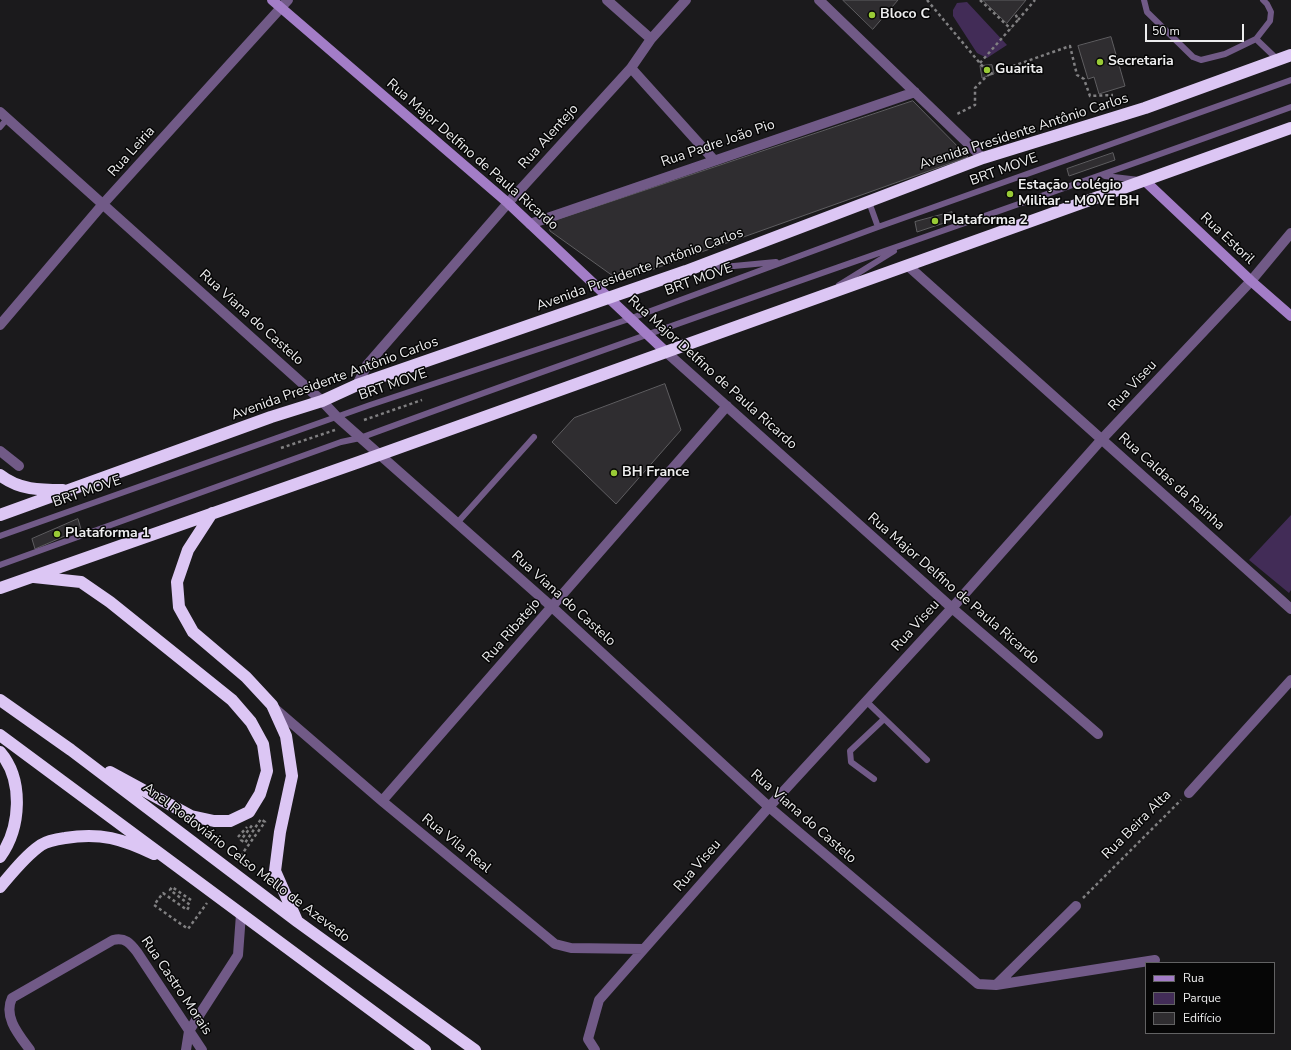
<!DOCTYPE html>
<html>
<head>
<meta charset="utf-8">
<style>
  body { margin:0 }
  #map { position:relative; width:1291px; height:1050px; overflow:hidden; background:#1b1a1c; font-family:"Nunito Sans",sans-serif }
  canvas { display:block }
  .legend { position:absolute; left:1145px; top:962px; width:130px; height:72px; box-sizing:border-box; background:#060606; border:1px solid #626263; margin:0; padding:5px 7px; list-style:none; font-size:12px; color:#ededee }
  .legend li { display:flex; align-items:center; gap:8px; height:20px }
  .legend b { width:20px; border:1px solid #626263 }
  .scale { position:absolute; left:1145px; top:24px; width:99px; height:18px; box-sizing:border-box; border:2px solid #ededee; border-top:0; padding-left:5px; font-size:12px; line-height:14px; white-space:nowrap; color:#ededee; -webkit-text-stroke:3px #060606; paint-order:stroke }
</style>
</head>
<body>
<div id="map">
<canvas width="1291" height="1050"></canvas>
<ul class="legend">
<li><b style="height:5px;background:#a37dc7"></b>Rua</li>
<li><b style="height:11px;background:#422c57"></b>Parque</li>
<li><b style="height:11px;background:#2f2d30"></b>Edifício</li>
</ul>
<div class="scale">50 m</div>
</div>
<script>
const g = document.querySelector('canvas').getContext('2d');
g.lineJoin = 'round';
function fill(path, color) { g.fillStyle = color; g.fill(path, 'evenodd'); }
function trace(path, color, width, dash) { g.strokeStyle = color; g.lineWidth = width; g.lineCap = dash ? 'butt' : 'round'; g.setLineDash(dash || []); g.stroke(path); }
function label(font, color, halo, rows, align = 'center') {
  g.font = font + ' "Nunito Sans",sans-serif'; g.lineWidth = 3; g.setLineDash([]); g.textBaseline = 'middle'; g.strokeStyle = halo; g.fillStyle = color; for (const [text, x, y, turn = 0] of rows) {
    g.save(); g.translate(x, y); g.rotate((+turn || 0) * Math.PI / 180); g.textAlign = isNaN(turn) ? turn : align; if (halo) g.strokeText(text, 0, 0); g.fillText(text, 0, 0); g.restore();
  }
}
fill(new Path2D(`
  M 967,2 L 1007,45 L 987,58 L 977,53 L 953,16 L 953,10 L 957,3 Z
  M 1291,515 L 1291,590 L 1289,593 L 1249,560 Z`), '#422c57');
const building = new Path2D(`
  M 843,0 L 898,0 L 873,29 Z
  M 983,0 L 1026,0 L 1007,23 Z
  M 1111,37 L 1125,86 L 1099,94 L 1094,77 L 1088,79 L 1078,46 Z
  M 992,65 L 994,74 L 982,78 L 980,66 Z
  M 913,101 L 968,157 L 620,281 L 550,231 L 548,223 Z
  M 1113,153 L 1115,160 L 1069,176 L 1067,169 Z
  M 952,212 L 953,220 L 917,232 L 915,222 Z
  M 665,384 L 681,430 L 616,504 L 552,442 L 574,418 Z
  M 78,519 L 81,529 L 35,549 L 32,539 Z`);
fill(building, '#2f2d30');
trace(building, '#5f5e61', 1);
trace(new Path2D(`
  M 927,0 L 989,74 L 975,88 L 975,105 L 955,115
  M 980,0 L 1011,29
  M 1018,20 L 1035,0
  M 980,63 L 1018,20 L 1015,13
  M 990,74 L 1070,46 L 1077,75 L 1084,79 L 1090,96 L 1113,95
  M 364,420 L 422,400
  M 281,448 L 335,430
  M 238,837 L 247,827
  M 237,861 L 265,822 L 261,819 L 245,843 L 241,840 L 253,824
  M 1083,898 L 1181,800
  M 191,900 L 172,887 L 170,890 L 190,905 L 187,910 L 163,893 L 154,905 L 188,929 L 207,903`), '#818082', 2.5, [3, 3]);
trace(new Path2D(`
  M 1144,0 L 1147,12 L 1193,57 L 1201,60 L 1225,54 L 1256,39 L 1270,21 L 1271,12 L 1267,4 L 1263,0
  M 1256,39 L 1278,60
  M 0,127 L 7,119
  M 1105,176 L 1139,180
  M 869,202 L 878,227
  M 702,269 L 776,262
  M 839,285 L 894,251
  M 458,522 L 534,437
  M 0,536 L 370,405 L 629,319 L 878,227 L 1291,80
  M 0,565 L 341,442 L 360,438 C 669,324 982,219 1291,107
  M 867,702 L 927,760
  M 874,779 L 851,762 L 850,751 L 884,719`), '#715a87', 6);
trace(new Path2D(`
  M 607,0 L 651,39
  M 819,0 L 983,158
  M 631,68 L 714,160
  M 0,112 L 322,401 L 337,417 L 552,607 L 769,807 L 978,984 L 996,985 L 1155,960
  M 530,224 L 915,92
  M 907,265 L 1291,609
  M 0,325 L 103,204 L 288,0
  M 665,351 L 952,608 L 1098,734
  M 357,385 L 367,365 L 508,203 L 631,68 L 651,39 L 686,0
  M 0,451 L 19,466
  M 273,707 L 382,801 L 555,944 L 571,948 L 644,949
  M 1189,793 L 1291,680
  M 382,801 L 727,406
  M 996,985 L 1076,906
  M 30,1050 C 19,1035 3,1017 12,998 L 113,940 C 125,937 130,943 137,952 L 202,1050
  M 186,1050 L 189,1031 L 238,955 L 241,914
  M 595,1050 L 588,1039 L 599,1000 L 769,807 L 952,608 L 1102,439 L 1251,281 L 1291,233`), '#715a87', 10);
trace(new Path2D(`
  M 272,0 L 508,203 L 665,351
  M 1145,181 L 1251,281 L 1291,316`), '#a37dc7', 10);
trace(new Path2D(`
  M 0,475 C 19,490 40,490 63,490
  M 212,513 L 188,550 L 177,582 L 179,607 L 193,632 L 246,677 L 272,705 L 286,736 L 292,776 L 280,832 L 275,871 L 297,921
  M 0,515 L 271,417 L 322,401 L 357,385 L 686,271 L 983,158 L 1145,108 L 1291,55
  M 34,577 L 81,582 L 110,602 L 232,700 L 251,722 L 263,744 L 267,771 L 260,794 L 249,812 L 230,821 L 214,821 L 191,816 L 110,772
  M 0,588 L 359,462 L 1291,128
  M 0,700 L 71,750 L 298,922 L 475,1050
  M 0,735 L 425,1050
  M 0,752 C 24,780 21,828 0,857
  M 0,887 C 12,873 25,856 41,845 C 47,841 58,839 65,838 C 101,832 122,839 154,854`), '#dcc6f4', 12);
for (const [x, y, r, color] of [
  [872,15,4,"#99cb36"],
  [1100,62,4,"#99cb36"],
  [987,70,4,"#99cb36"],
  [1010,194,4,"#99cb36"],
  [935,221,4,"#99cb36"],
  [614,473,4,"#99cb36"],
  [57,534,4,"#99cb36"]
]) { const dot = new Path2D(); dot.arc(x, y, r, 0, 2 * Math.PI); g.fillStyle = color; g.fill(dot); trace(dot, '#060606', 1.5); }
label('bold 14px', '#ededee', '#060606', [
  ["Bloco C",880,15],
  ["Secretaria",1108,62],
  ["Guarita",995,70],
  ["Estação Colégio",1018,186],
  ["Militar - MOVE BH",1018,202],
  ["Plataforma 2",943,221],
  ["BH France",622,473],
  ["Plataforma 1",65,534]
], 'left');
label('14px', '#ededee', '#060606', [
  ["Avenida Presidente Antônio Carlos",1024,132,-18],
  ["Rua Alentejo",549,137,-48],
  ["Rua Padre João Pio",718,144,-19],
  ["Rua Leiria",132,152,-48],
  ["Rua Major Delfino de Paula Ricardo",472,155,41],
  ["BRT MOVE",1004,170,-20],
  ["Rua Estoril",1227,239,43],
  ["Avenida Presidente Antônio Carlos",640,270,-20],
  ["BRT MOVE",699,280,-20],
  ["Rua Viana do Castelo",251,318,42],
  ["Rua Major Delfino de Paula Ricardo",712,373,42],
  ["Avenida Presidente Antônio Carlos",335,379,-20],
  ["BRT MOVE",393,385,-19],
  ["Rua Viseu",1133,386,-47],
  ["Rua Caldas da Rainha",1171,482,42],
  ["BRT MOVE",87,492,-19],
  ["Rua Major Delfino de Paula Ricardo",953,589,41],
  ["Rua Viana do Castelo",563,599,42],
  ["Rua Viseu",916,626,-48],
  ["Rua Ribatejo",512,631,-49],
  ["Rua Viana do Castelo",803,817,41],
  ["Rua Beira Alta",1137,825,-45],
  ["Rua Vila Real",456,844,39],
  ["Anel Rodoviário Celso Mello de Azevedo",246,863,37],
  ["Rua Viseu",698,866,-49],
  ["Rua Castro Morais",176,986,56]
]);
</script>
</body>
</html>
